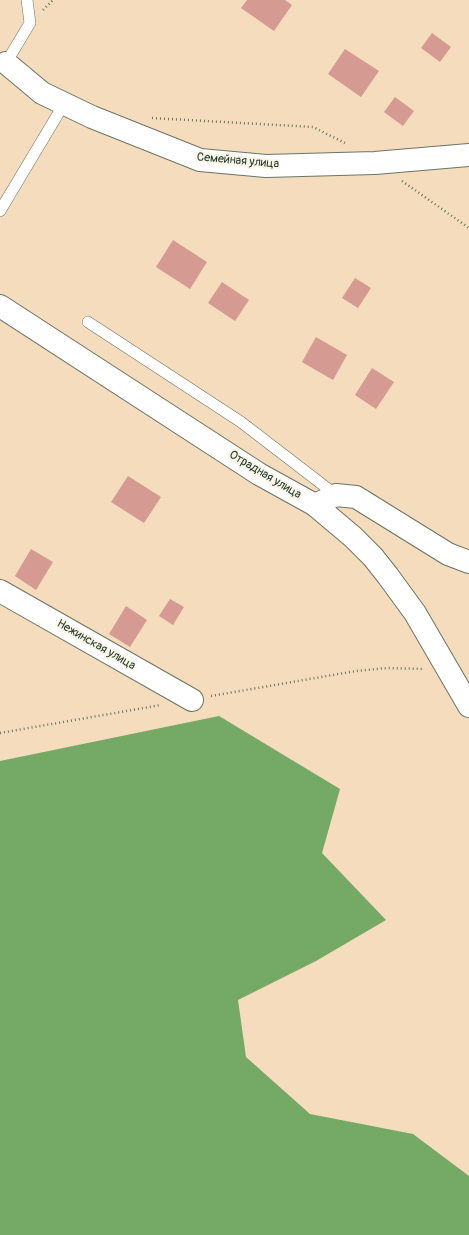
<!DOCTYPE html>
<html>
<head>
<meta charset="utf-8">
<style>
  body { margin:0 }
  canvas { display:block; background:#f4dcbd }
</style>
</head>
<body>
<canvas width="469" height="1235"></canvas>
<script>
const g = document.querySelector('canvas').getContext('2d');
g.lineJoin = 'round';
function fill(path, color) { g.fillStyle = color; g.fill(path, 'evenodd'); }
function trace(path, color, width, dash) { g.strokeStyle = color; g.lineWidth = width; g.lineCap = dash ? 'butt' : 'round'; g.setLineDash(dash || []); g.stroke(path); }
function label(font, color, halo, rows, align = 'center') {
  g.font = font + ' Pangolin,sans-serif'; g.lineWidth = 4; g.setLineDash([]); g.textBaseline = 'middle'; g.strokeStyle = halo; g.fillStyle = color; for (const [text, x, y, turn = 0] of rows) {
    g.save(); g.translate(x, y); g.rotate((+turn || 0) * Math.PI / 180); g.textAlign = isNaN(turn) ? turn : align; if (halo) g.strokeText(text, 0, 0); g.fillText(text, 0, 0); g.restore();
  }
}
fill(new Path2D(`
  M 219,716 L 340,789 L 322,853 L 386,920 L 316,961 L 238,1000 L 246,1057 L 310,1114 L 413,1134 L 469,1176 L 469,1235 L 0,1235 L 0,761 Z`), '#74a966');
fill(new Path2D(`
  M 247,0 L 285,0 L 292,5 L 274,31 L 241,8 Z
  M 432,33 L 451,47 L 440,62 L 421,48 Z
  M 345,49 L 379,71 L 361,97 L 328,74 Z
  M 395,97 L 414,111 L 403,126 L 384,112 Z
  M 173,240 L 207,262 L 190,289 L 156,267 Z
  M 355,278 L 371,288 L 358,308 L 342,298 Z
  M 222,282 L 249,300 L 235,321 L 208,303 Z
  M 316,337 L 347,355 L 333,380 L 302,362 Z
  M 372,368 L 394,382 L 376,409 L 355,395 Z
  M 128,476 L 161,497 L 144,523 L 111,502 Z
  M 31,549 L 53,562 L 36,590 L 15,576 Z
  M 170,599 L 184,607 L 173,625 L 159,616 Z
  M 126,606 L 147,620 L 130,647 L 109,634 Z`), '#d59a92');
const service = new Path2D(`
  M 3,65 L 6,63 L 30,23 L 27,0
  M 0,211 L 64,104
  M 88,322 L 241,422 L 336,495`);
const minor = new Path2D(`
  M 6,63 L 42,93 L 92,117 L 200,160 L 266,166 L 375,163 L 469,155
  M 315,505 L 336,495 L 356,497 L 448,554 L 469,562
  M 0,591 L 192,700`);
const tertiary = new Path2D(`
  M 0,306 L 259,474 L 315,505 L 353,537 L 373,557 L 388,576 L 415,613 L 469,706`);
trace(service, '#6a7564', 12);
trace(minor, '#6a7564', 24);
trace(tertiary, '#6a7564', 24);
trace(new Path2D(`
  M 43,10 L 53,0
  M 152,118 L 313,127 L 345,143
  M 402,181 L 469,228
  M 211,696 L 356,671 L 387,668 L 424,669
  M 0,733 L 161,705`), '#6a7564', 2.5, [1, 3]);
trace(service, '#fff', 11);
trace(minor, '#fff', 22);
trace(tertiary, '#fff', 22);
label('12px', '#1f3d34', '#fcf5e5', [
  ["Семейная улица",238,161,5],
  ["Отрадная улица",265,475,31],
  ["Нежинская улица",96,645,30]
]);
</script>
</body>
</html>
